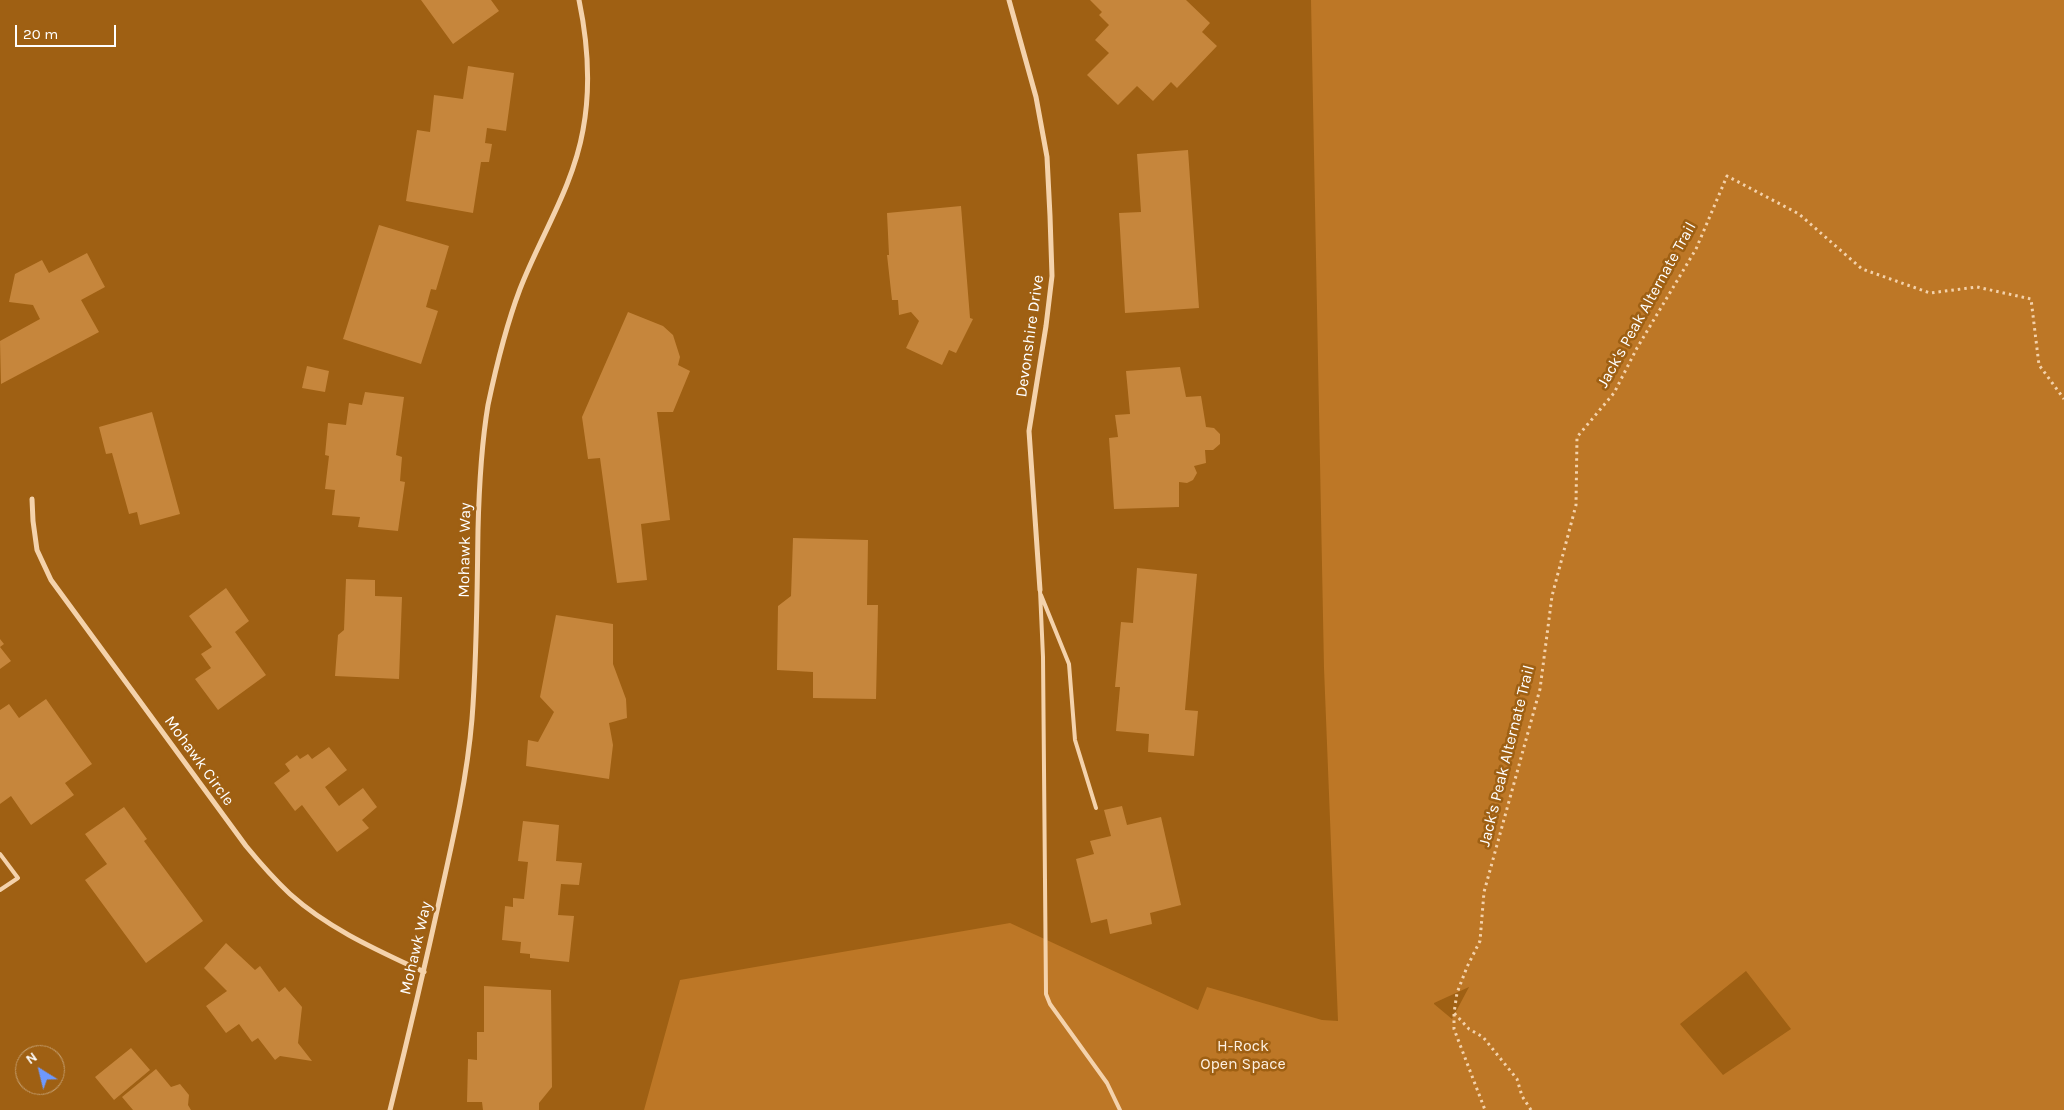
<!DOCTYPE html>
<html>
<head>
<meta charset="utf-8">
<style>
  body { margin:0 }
  #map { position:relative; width:2064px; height:1110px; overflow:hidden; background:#9f6013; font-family:Karla,sans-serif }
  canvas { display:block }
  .north { position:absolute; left:15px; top:1045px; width:50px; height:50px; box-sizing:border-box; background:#9f6013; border:1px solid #c5a071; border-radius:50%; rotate:324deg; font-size:14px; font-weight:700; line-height:20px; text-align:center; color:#fff }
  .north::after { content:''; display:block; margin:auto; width:18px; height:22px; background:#6e99ff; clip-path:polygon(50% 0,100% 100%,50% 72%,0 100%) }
  .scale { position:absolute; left:15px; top:25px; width:101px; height:22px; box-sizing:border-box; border:2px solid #fff; border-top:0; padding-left:6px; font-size:15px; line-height:18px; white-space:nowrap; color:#fff; -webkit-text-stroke:4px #9f6013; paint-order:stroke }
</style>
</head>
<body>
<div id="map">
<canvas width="2064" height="1110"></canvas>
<div class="north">N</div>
<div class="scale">20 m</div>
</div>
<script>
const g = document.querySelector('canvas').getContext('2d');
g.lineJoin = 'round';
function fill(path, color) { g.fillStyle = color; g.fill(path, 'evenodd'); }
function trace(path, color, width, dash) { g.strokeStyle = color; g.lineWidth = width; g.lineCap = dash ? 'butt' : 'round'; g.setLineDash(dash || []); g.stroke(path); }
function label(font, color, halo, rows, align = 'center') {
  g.font = font + ' Karla,sans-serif'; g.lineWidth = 5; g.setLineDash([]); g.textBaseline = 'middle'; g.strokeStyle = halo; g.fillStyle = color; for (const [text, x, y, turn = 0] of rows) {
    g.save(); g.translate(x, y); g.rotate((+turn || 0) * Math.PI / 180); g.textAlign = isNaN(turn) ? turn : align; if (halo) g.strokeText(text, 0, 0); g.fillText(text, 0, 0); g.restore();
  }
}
fill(new Path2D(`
  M 1311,0 L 2064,0 L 2064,1110 L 644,1110 L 680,980 L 1010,923 L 1198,1010 L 1207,987 L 1322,1020 L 1338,1021 L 1324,668 ZM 1746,971 L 1791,1029 L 1723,1075 L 1680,1024 ZM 1469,987 L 1452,1019 L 1434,1004 L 1434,1003 Z`), '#bd7726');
fill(new Path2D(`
  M 421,0 L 491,0 L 499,11 L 453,44 Z
  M 1090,0 L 1186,0 L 1210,23 L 1202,32 L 1217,46 L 1177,88 L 1171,82 L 1153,101 L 1137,86 L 1118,105 L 1087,75 L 1109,53 L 1095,40 L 1109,25 L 1099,15 L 1102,12 Z
  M 468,66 L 514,73 L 506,131 L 487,128 L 485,143 L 492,144 L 489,162 L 481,162 L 473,213 L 406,201 L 417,130 L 430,132 L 434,95 L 463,99 Z
  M 1188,150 L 1199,308 L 1125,313 L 1119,213 L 1141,212 L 1137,154 Z
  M 961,206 L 970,318 L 973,319 L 956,353 L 949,350 L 942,365 L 906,348 L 919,321 L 911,312 L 899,315 L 898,300 L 892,300 L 887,255 L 889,255 L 887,213 Z
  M 379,225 L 449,246 L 436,290 L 431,289 L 426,307 L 438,311 L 421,364 L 343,339 Z
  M 87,253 L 105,287 L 81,300 L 99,332 L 1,384 L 0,341 L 40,319 L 33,305 L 9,302 L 15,274 L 42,260 L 49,273 Z
  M 628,312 L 663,326 L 673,335 L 680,357 L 678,365 L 690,371 L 673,412 L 657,412 L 670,520 L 641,524 L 647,580 L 617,583 L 600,458 L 588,459 L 582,417 Z
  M 307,366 L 329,371 L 325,392 L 302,388 Z
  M 1180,367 L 1186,397 L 1201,396 L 1206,427 L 1214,428 L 1220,434 L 1220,444 L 1213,450 L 1205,450 L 1206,463 L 1194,466 L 1197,473 L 1193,480 L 1187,483 L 1179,482 L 1179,507 L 1114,509 L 1109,438 L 1118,437 L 1115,415 L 1130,414 L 1126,371 Z
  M 365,392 L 404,397 L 396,455 L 402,457 L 400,481 L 405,482 L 398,531 L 358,527 L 360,517 L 332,515 L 335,490 L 325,489 L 329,456 L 325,455 L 328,423 L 346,425 L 349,403 L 362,405 Z
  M 152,412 L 180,514 L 140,525 L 137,512 L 129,514 L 112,453 L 106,454 L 99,427 Z
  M 793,538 L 868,540 L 867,605 L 878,605 L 876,699 L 813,698 L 813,672 L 777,670 L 778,606 L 791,596 Z
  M 1137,568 L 1197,574 L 1185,710 L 1198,711 L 1194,756 L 1148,752 L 1149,734 L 1116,731 L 1120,687 L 1115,687 L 1121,622 L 1133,623 Z
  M 346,579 L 375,580 L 375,596 L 402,597 L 399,679 L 335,676 L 338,635 L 344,630 Z
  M 226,588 L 249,621 L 235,632 L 266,675 L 218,710 L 195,679 L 211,668 L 201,654 L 212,647 L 189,616 Z
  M 556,615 L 613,624 L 613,664 L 626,699 L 627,718 L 609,723 L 613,745 L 609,779 L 526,766 L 528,740 L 538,742 L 554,712 L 540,697 Z
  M 0,639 L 4,644 L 0,647 L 11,661 L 0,669 Z
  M 46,699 L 92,764 L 65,783 L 74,795 L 31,825 L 11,796 L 0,804 L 0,710 L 9,704 L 19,718 Z
  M 329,747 L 347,770 L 325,787 L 339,806 L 363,788 L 377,807 L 362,820 L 369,828 L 337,852 L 302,805 L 295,811 L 274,783 L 290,771 L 285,764 L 297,755 L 300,759 L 308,754 L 312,759 Z
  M 1122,806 L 1127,825 L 1161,817 L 1181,905 L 1150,913 L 1152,924 L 1110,934 L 1107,919 L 1091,923 L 1076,859 L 1094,854 L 1090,841 L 1111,836 L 1104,810 Z
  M 124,807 L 147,839 L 144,841 L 203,921 L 146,963 L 85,880 L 107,864 L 85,834 Z
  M 523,821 L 559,825 L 556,861 L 582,863 L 579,885 L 561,884 L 558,915 L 574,916 L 569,962 L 530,958 L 530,954 L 520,953 L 521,942 L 502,940 L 505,906 L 513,907 L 513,898 L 524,899 L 528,862 L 518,861 Z
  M 226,943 L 255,970 L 260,966 L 279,992 L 285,987 L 302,1007 L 298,1043 L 312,1061 L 280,1056 L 275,1060 L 258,1038 L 252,1042 L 239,1024 L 226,1033 L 206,1006 L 227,991 L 204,968 Z
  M 484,986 L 551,990 L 552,1087 L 539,1103 L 539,1110 L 483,1110 L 482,1102 L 467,1102 L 468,1059 L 477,1060 L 477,1032 L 484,1032 Z
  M 131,1048 L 150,1070 L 114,1100 L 95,1077 Z
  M 156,1069 L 171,1087 L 180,1084 L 189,1095 L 188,1105 L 191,1110 L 133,1110 L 122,1097 Z`), '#c6863c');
trace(new Path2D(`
  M 1454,1014 L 1454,1029 L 1485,1110
  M 1531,1110 L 1522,1096 L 1517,1079 L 1483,1037 L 1469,1029 L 1454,1013 L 1457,993 L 1467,967 L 1480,941 L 1484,892 L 1540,689 L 1552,596 L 1576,505 L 1577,437 L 1614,393 L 1637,348 L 1696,249 L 1727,176 L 1799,214 L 1862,269 L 1930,293 L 1977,287 L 2031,299 L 2039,365 L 2064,399`), '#f4d2ab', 3, [2.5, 4]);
trace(new Path2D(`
  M 1040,590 L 1043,657 L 1046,994 L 1050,1004 L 1107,1083 L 1120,1110
  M 1041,595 L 1069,664 L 1075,740 L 1096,808
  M 0,854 L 18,878 L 0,890`), '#f4d2ab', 4);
trace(new Path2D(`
  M 1009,0 L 1036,97 L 1047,157 L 1050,216 L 1052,276 L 1046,326 L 1029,431 L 1040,590
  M 32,499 L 33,521 L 37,550 L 51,580 L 246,846 C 260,863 274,879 290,894 C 329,929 377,950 424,972
  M 390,1110 C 408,1038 425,966 441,893 C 454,835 467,778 472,719 C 477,656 477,593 478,530 C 479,488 481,447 488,405 C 496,367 506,326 520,289 C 540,237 573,187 583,130 C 591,87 588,43 579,0`), '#f4d2ab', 5);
label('16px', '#fff', '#9f6013', [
  ["Jack's Peak Alternate Trail",1647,305,-61],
  ["Devonshire Drive",1030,336,-82],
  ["Mohawk Way",465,550,-89],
  ["Jack's Peak Alternate Trail",1507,756,-76],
  ["Mohawk Circle",199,761,54],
  ["Mohawk Way",416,948,-77]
]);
label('16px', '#fef0e0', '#9f6013', [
  ["H-Rock",1243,1046],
  ["Open Space",1243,1064]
]);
</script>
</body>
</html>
